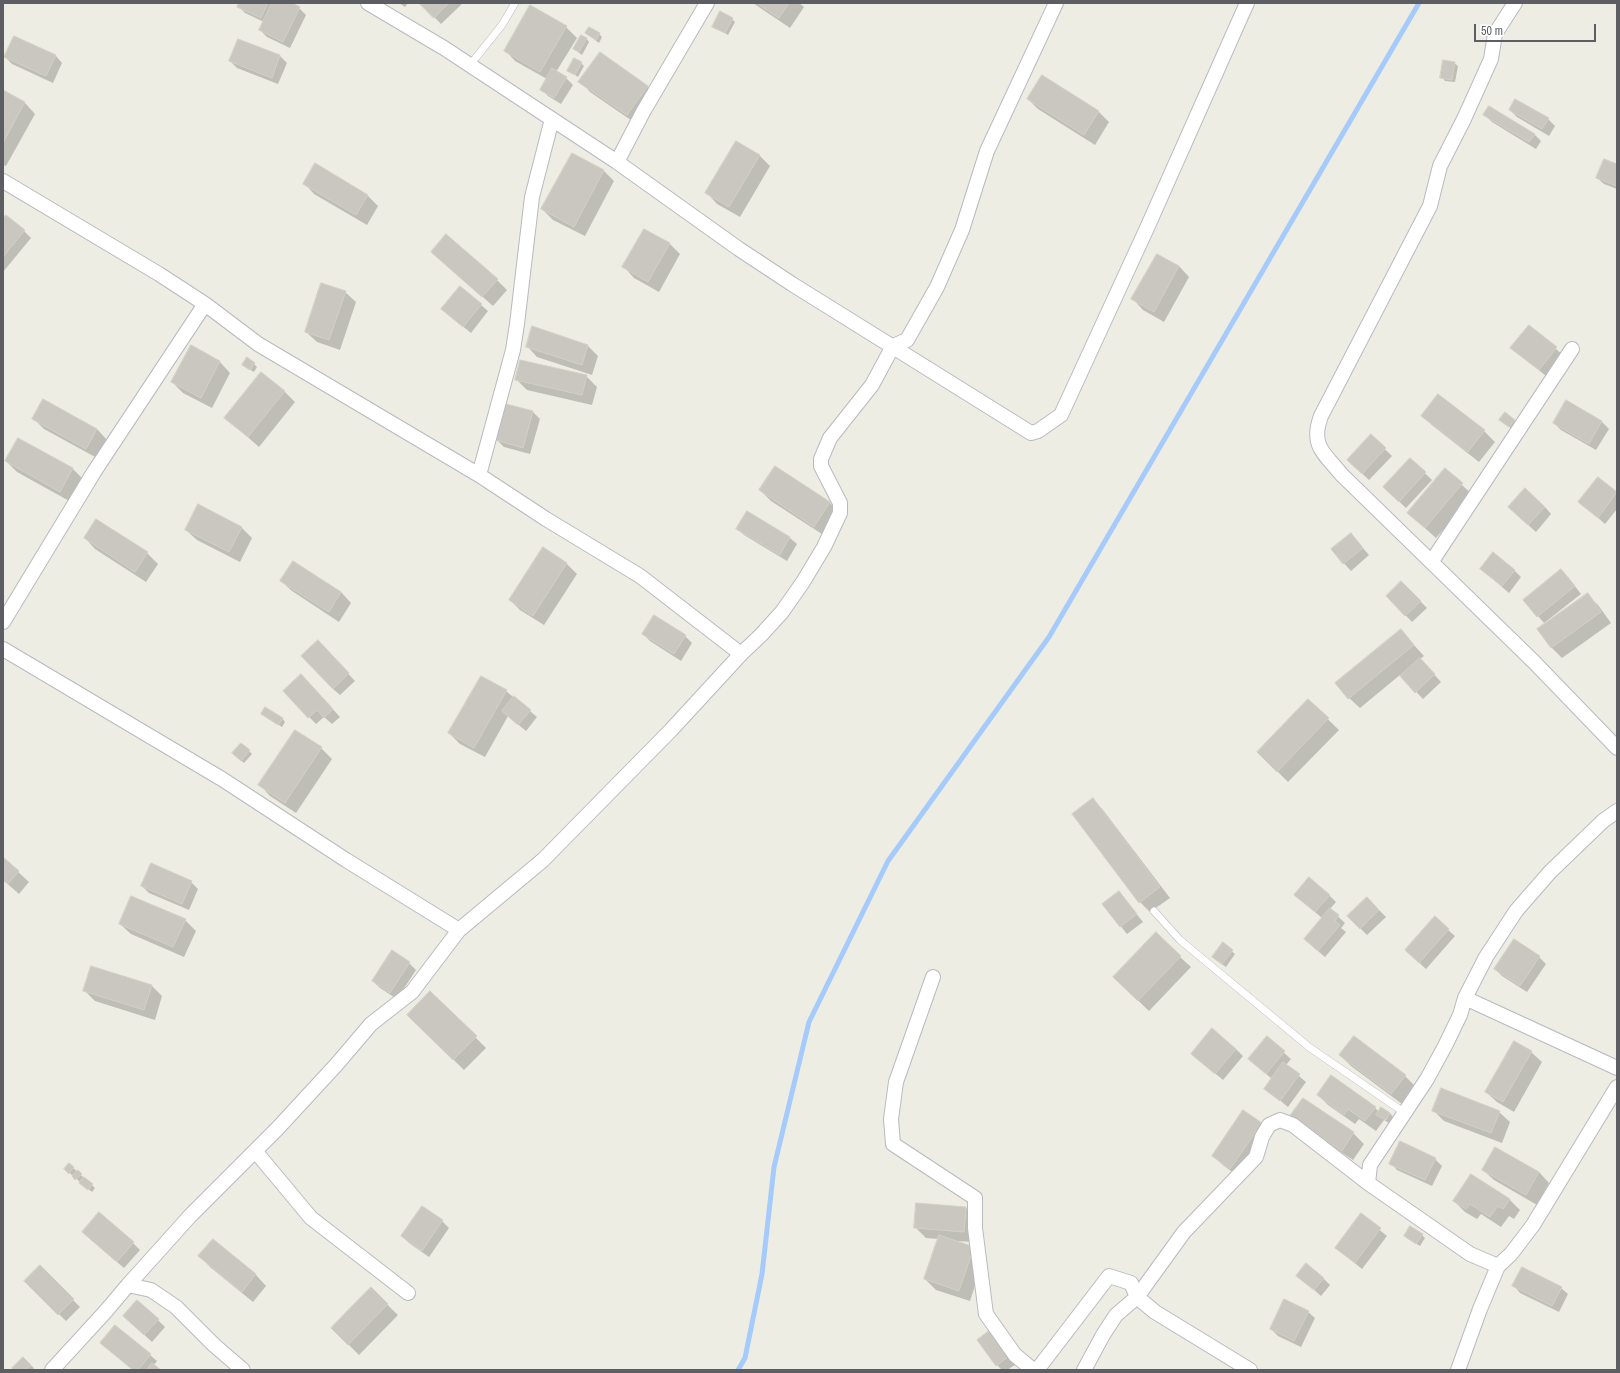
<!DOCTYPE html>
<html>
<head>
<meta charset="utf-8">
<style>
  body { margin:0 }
  #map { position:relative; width:1620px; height:1373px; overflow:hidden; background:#eeede4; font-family:"Archivo Narrow",sans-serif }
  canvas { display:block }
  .frame { position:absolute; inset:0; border:4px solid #5c5e64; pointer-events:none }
  .scale { position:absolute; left:1474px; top:24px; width:122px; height:18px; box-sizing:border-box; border:2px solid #5c5e64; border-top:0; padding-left:5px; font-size:12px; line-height:14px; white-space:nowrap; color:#5c5e64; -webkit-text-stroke:3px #fff; paint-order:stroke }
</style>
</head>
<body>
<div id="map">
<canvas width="1620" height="1373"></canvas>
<div class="frame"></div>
<div class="scale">50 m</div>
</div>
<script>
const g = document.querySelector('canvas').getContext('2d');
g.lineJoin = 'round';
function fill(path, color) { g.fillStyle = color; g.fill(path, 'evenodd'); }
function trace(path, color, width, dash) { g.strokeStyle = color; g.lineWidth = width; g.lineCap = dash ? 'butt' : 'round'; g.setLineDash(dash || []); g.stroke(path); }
fill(new Path2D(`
  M 240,3 L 289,3 L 299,8 L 306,15 L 290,48 L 267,37 L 260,30 L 264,22 L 245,13 L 238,6 Z
  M 399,3 L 408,3 L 405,7 Z
  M 421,3 L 463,3 L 441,24 Z
  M 753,3 L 799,3 L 804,7 L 790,28 Z
  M 732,19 L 735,22 L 728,35 L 714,26 Z
  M 566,27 L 577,38 L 556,72 L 566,78 L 573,85 L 561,104 L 548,96 L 541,89 L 547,79 L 515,61 L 505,50 Z
  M 586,33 L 599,34 L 602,37 L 599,43 Z
  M 586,38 L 589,42 L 582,55 L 574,49 Z
  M 238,40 L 280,56 L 287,63 L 278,84 L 237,68 L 230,61 Z
  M 56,56 L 62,63 L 53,83 L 12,64 L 5,57 Z
  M 581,63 L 584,66 L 578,77 L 568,70 Z
  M 1454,63 L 1458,66 L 1455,82 L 1445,81 L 1442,77 Z
  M 1043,76 L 1099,112 L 1109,122 L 1095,145 L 1038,109 L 1028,99 Z
  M 580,81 L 647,86 L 658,97 L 638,125 L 590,92 Z
  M 3,91 L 25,103 L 35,114 L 6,166 L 3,165 Z
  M 1510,110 L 1548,119 L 1555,126 L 1549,136 L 1517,117 Z
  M 1485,115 L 1534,134 L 1541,141 L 1536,149 L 1492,122 Z
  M 573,154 L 604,171 L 614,181 L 585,236 L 553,220 L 542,209 Z
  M 759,155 L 770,166 L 740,217 L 717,204 L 707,193 Z
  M 1617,165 L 1617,189 L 1604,184 L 1597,178 Z
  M 304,183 L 368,196 L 378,206 L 367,225 L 314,194 Z
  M 3,220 L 24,231 L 31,238 L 3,272 Z
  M 645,230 L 670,244 L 680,254 L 659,292 L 634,278 L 624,267 Z
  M 432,252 L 497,280 L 507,290 L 493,306 Z
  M 1179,266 L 1189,277 L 1164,322 L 1143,310 L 1133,299 Z
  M 345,292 L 356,302 L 340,350 L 317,342 L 306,332 Z
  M 481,305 L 488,311 L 471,333 L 450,316 Z
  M 1529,326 L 1563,355 L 1546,376 L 1512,348 Z
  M 533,328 L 588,346 L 598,356 L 592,375 L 537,357 L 527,346 Z
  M 191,347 L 220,362 L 230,373 L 212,408 L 183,393 L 172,382 Z
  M 254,364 L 257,367 L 254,372 L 247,368 Z
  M 586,376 L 597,387 L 592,405 L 527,390 L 516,379 Z
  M 284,391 L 295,402 L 259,447 L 226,418 Z
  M 1566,402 L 1602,422 L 1609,429 L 1596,450 L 1561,430 L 1554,423 Z
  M 507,405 L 533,412 L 540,419 L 530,454 L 504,447 L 497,440 Z
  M 1422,416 L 1484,431 L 1495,442 L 1479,462 L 1433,426 Z
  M 33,418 L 97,429 L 107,440 L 97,458 L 44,429 Z
  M 1515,420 L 1518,423 L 1513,430 L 1504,423 Z
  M 1371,436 L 1392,456 L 1369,480 L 1355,467 Z
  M 18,439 L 73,469 L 83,479 L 71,502 L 17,472 L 6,461 Z
  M 1410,459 L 1432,480 L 1406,508 L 1391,494 Z
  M 775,468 L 830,503 L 840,514 L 825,536 L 771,501 L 760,490 Z
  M 1445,470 L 1473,495 L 1436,538 L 1408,513 Z
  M 1598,479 L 1617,494 L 1617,509 L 1605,524 L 1580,502 Z
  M 1545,507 L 1551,514 L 1536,532 L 1516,514 Z
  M 747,512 L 790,538 L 797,544 L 787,561 L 744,535 L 737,528 Z
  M 97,520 L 147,553 L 158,564 L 146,582 L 95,549 L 85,538 Z
  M 241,527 L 252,538 L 240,562 L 197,540 L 186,530 Z
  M 1351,534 L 1369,555 L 1351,571 L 1332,550 Z
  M 543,548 L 567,564 L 577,574 L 544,625 L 520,610 L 510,600 Z
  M 293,562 L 341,592 L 351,603 L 339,622 L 292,591 L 281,581 Z
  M 1481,569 L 1514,570 L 1521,577 L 1509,593 Z
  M 1568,577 L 1581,594 L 1544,623 L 1538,616 Z
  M 1401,582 L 1427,608 L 1412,622 L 1387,596 Z
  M 1588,595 L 1598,605 L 1611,623 L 1562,658 L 1551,647 Z
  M 1401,631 L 1424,656 L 1420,659 L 1441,682 L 1423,699 L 1400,675 L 1360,708 L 1349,698 Z
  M 643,634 L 685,636 L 692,643 L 681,661 L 650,641 Z
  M 325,649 L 355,681 L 340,695 L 333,689 Z
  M 308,682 L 340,717 L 332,724 L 324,717 L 316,724 L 284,691 Z
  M 506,691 L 537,717 L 526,731 L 508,716 L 485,757 L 460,744 L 449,733 Z
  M 1308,700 L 1339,730 L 1288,782 L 1258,752 Z
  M 262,714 L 282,718 L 285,722 L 282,727 Z
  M 321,748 L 332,759 L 296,813 L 270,796 L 260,785 Z
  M 249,751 L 252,754 L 244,763 L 236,756 Z
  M 1093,799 L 1103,810 L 1170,898 L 1150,912 L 1140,902 Z
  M 3,858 L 29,882 L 19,894 L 3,880 Z
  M 191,882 L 198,889 L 189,910 L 149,893 L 142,886 Z
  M 1119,892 L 1143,922 L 1127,934 L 1103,904 Z
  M 1295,895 L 1329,895 L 1336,902 L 1330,909 L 1345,923 L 1341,928 L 1346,932 L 1325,957 L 1312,946 L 1322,918 Z
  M 1367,898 L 1386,917 L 1367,935 L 1348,916 Z
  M 185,920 L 196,931 L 184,957 L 131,934 L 120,924 Z
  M 1448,930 L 1455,936 L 1426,969 L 1413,957 Z
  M 1515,941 L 1539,957 L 1546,964 L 1527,992 L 1502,976 L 1495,969 Z
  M 1223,944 L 1235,954 L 1226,967 L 1216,960 Z
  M 1180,957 L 1191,967 L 1149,1011 L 1125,988 Z
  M 409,963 L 416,970 L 397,999 L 380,988 L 373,981 Z
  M 152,986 L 162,996 L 155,1020 L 95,1001 L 85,991 Z
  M 430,992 L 486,1048 L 464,1070 L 408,1015 Z
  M 1267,1038 L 1291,1059 L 1286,1065 L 1306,1082 L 1288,1107 L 1265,1088 L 1272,1079 L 1256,1065 Z
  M 1236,1049 L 1243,1056 L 1223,1080 L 1199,1060 Z
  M 1531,1052 L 1542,1062 L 1514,1112 L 1497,1102 L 1486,1092 Z
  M 1340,1055 L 1405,1076 L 1415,1086 L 1402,1104 L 1351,1066 Z
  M 1318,1095 L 1375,1108 L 1379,1112 L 1390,1113 L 1393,1117 L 1389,1123 L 1384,1120 L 1376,1131 L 1359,1119 L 1355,1124 L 1328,1105 Z
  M 1303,1099 L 1353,1133 L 1364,1144 L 1353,1160 L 1302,1126 Z
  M 1433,1110 L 1499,1112 L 1510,1122 L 1502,1143 L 1444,1121 Z
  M 1261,1124 L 1272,1134 L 1241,1178 L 1224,1166 L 1213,1156 Z
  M 1496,1148 L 1539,1172 L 1549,1183 L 1537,1205 L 1494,1180 L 1483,1170 Z
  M 1435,1159 L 1442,1166 L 1432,1186 L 1397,1170 L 1391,1163 Z
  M 69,1164 L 95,1188 L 92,1192 L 65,1169 Z
  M 1509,1199 L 1520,1210 L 1514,1219 L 1509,1216 L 1501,1227 L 1481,1214 L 1477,1219 L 1465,1212 L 1454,1201 Z
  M 966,1208 L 976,1218 L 974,1242 L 955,1241 L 984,1258 L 970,1301 L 936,1290 L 925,1279 L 939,1239 L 926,1238 L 915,1227 Z
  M 1361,1215 L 1387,1236 L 1362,1269 L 1336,1248 Z
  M 442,1221 L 449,1228 L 429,1257 L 409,1243 L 402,1236 Z
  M 1422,1235 L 1425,1238 L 1420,1246 L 1408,1239 Z
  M 90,1239 L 133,1243 L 140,1250 L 124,1268 Z
  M 213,1240 L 256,1275 L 266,1286 L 253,1302 L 210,1267 L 200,1256 Z
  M 40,1267 L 80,1307 L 66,1321 L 25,1281 Z
  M 1297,1275 L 1323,1278 L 1330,1285 L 1321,1296 Z
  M 1514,1286 L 1561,1288 L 1568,1294 L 1559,1312 L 1520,1293 Z
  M 371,1289 L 398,1315 L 359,1355 L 332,1328 Z
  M 1308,1312 L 1315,1318 L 1301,1347 L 1278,1336 L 1271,1329 Z
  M 124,1316 L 158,1320 L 165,1327 L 152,1342 Z
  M 989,1332 L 996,1339 L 1015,1365 L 1007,1370 L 1002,1370 L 997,1365 L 979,1340 Z
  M 102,1343 L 150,1355 L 157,1361 L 153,1366 L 159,1370 L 133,1370 Z
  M 23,1358 L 34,1368 L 32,1370 L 15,1370 Z`), '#0003');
trace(new Path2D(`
  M 738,1370 L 745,1358 L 762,1274 L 774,1167 L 809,1022 L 888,861 L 1049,637 L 1419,3`), '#a5cafc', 5);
const building = new Path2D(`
  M 239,3 L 268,3 L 261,18 L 237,7 Z
  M 272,3 L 292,3 L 300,7 L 283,42 L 259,30 Z
  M 419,3 L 449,3 L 434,18 Z
  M 757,3 L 789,3 L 779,18 Z
  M 530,5 L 567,26 L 540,72 L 504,51 Z
  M 720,11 L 733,18 L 725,33 L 712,27 Z
  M 589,27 L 600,33 L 596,40 L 585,33 Z
  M 581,35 L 587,38 L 579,52 L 573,49 Z
  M 14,36 L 56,55 L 46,76 L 4,57 Z
  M 238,39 L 280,55 L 272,78 L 229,61 Z
  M 600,52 L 648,86 L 627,115 L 578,82 Z
  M 574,58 L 582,62 L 575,75 L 567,71 Z
  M 1443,60 L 1455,62 L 1452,80 L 1440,78 Z
  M 552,68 L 567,77 L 554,98 L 540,90 Z
  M 1042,75 L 1099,111 L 1084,135 L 1027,99 Z
  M 3,90 L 25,102 L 3,143 Z
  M 1515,99 L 1549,118 L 1542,129 L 1509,110 Z
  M 1489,106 L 1535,134 L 1529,142 L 1483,115 Z
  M 736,141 L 760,155 L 729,207 L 705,193 Z
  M 572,153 L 604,170 L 574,227 L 541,209 Z
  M 1604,159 L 1617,164 L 1617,186 L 1596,178 Z
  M 315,163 L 368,195 L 356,215 L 303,184 Z
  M 6,215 L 25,230 L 3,257 L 3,219 Z
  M 644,229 L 670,243 L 648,282 L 622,267 Z
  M 446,234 L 498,279 L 482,297 L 431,252 Z
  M 1157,254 L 1179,266 L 1154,312 L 1131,299 Z
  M 321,283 L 346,291 L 329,340 L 305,332 Z
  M 460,286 L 482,304 L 463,327 L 441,309 Z
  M 1529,325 L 1557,347 L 1539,370 L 1510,348 Z
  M 532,326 L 588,345 L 582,365 L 526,347 Z
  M 191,345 L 220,361 L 201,398 L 171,382 Z
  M 247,357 L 255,363 L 250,370 L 242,365 Z
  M 520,360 L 587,375 L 582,395 L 515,380 Z
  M 261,372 L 285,391 L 248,437 L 224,418 Z
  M 1438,394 L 1485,430 L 1468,452 L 1421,416 Z
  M 43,399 L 97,429 L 86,449 L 32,419 Z
  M 1566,400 L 1602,421 L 1589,444 L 1553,423 Z
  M 506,404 L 533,411 L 523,448 L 496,440 Z
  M 1505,412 L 1515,420 L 1509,427 L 1499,420 Z
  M 1371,434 L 1386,448 L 1362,474 L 1347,460 Z
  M 18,438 L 73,468 L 60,492 L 5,461 Z
  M 1410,458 L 1426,472 L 1399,502 L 1383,487 Z
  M 775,466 L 830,502 L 814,527 L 759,490 Z
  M 1445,468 L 1463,483 L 1425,528 L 1407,513 Z
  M 1598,477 L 1617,492 L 1598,518 L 1578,502 Z
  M 1525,488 L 1545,507 L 1528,525 L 1508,507 Z
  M 198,504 L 242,527 L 229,552 L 185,530 Z
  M 747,511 L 790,537 L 780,555 L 736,529 Z
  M 96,519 L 148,552 L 135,572 L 84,538 Z
  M 1351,533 L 1363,548 L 1343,564 L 1331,549 Z
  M 543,547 L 567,563 L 533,616 L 509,600 Z
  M 1493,552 L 1515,570 L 1502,586 L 1480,569 Z
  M 293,561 L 341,592 L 329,612 L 280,581 Z
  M 1561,569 L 1575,586 L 1537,617 L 1523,600 Z
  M 1401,581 L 1421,601 L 1405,616 L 1386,596 Z
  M 1588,593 L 1601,612 L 1551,648 L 1537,629 Z
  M 654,615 L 686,635 L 674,654 L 642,634 Z
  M 1401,629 L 1414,645 L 1348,699 L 1335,683 Z
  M 318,640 L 349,673 L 333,689 L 301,656 Z
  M 1420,658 L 1435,674 L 1415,693 L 1400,676 Z
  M 301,674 L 333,709 L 324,718 L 317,710 L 308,718 L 283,691 Z
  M 481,676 L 507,690 L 474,748 L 448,733 Z
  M 514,696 L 531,710 L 518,725 L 502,711 Z
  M 1308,699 L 1329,718 L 1277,772 L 1257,752 Z
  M 265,707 L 283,718 L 278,725 L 261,714 Z
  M 295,730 L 322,747 L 285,803 L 258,785 Z
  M 241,743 L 250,750 L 241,761 L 232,753 Z
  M 1093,798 L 1160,887 L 1139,903 L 1072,814 Z
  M 3,857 L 19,871 L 8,884 L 3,880 Z
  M 151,863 L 192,881 L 182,904 L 141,886 Z
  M 1309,877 L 1330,895 L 1315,912 L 1294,895 Z
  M 1119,891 L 1137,914 L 1120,927 L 1102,904 Z
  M 131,896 L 186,919 L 173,947 L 119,924 Z
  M 1367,897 L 1379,910 L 1360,929 L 1347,916 Z
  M 1330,908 L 1339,915 L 1335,921 L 1340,925 L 1318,951 L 1304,939 Z
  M 1435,916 L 1449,929 L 1419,963 L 1405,950 Z
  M 1156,932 L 1181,956 L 1138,1001 L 1113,977 Z
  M 1514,939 L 1540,956 L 1520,986 L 1494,969 Z
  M 1223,942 L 1233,950 L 1222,964 L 1212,957 Z
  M 392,950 L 410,962 L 390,993 L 372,981 Z
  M 91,966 L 152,985 L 144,1010 L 83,991 Z
  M 430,991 L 477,1036 L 453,1060 L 407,1015 Z
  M 1212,1028 L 1236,1049 L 1215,1074 L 1191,1054 Z
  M 1267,1036 L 1285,1051 L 1266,1074 L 1248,1059 Z
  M 1354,1036 L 1406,1075 L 1391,1094 L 1339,1055 Z
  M 1514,1041 L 1532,1051 L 1503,1102 L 1485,1092 Z
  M 1283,1062 L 1300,1074 L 1280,1101 L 1264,1089 Z
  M 1331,1075 L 1376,1107 L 1365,1121 L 1348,1109 L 1344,1115 L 1317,1095 Z
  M 1441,1088 L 1500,1111 L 1491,1133 L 1432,1111 Z
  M 1303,1098 L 1354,1132 L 1342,1151 L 1290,1116 Z
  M 1381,1107 L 1390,1113 L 1386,1120 L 1376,1115 Z
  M 1243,1110 L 1262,1123 L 1230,1169 L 1212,1156 Z
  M 1400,1141 L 1436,1158 L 1425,1180 L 1389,1164 Z
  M 1495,1147 L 1539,1172 L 1526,1195 L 1482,1170 Z
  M 69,1163 L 74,1167 L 69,1174 L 64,1169 Z
  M 78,1170 L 82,1174 L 75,1180 L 72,1176 Z
  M 1471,1174 L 1510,1199 L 1503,1209 L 1498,1206 L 1490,1217 L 1470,1204 L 1466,1209 L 1453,1201 Z
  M 84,1177 L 93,1184 L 88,1190 L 79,1183 Z
  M 916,1203 L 966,1207 L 964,1232 L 914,1228 Z
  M 422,1206 L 443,1220 L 422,1251 L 401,1236 Z
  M 99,1212 L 134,1242 L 117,1262 L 82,1232 Z
  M 1361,1213 L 1381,1228 L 1355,1263 L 1335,1248 Z
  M 1410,1226 L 1423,1234 L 1416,1244 L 1404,1236 Z
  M 939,1235 L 974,1247 L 959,1291 L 924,1279 Z
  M 213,1239 L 256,1274 L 242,1292 L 198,1256 Z
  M 1306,1263 L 1324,1278 L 1314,1290 L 1296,1276 Z
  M 40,1265 L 74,1299 L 58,1315 L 24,1281 Z
  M 1522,1267 L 1562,1287 L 1552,1306 L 1512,1286 Z
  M 371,1287 L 388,1304 L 348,1345 L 331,1328 Z
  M 1284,1299 L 1309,1311 L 1294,1341 L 1270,1329 Z
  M 137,1300 L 159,1319 L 144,1335 L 123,1316 Z
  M 115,1325 L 151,1354 L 138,1370 L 133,1370 L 100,1343 Z
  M 989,1331 L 1008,1357 L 996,1366 L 977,1340 Z
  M 23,1357 L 31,1365 L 26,1370 L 13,1370 L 12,1368 Z
  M 152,1363 L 161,1370 L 147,1370 Z`);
fill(building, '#cac7c1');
trace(building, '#d2d0c2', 1);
const lane = new Path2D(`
  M 470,65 L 502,25 L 515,3
  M 1154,911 L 1180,940 L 1309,1047 L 1405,1113`);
const street = new Path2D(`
  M 368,3 L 444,48 L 617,162 L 739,249 L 792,284 L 1031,433 L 1038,431 L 1061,415 L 1147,228 L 1247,3
  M 1515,3 L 1495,34 L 1491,59 L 1464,119 L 1440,166 L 1430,206 L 1321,416 C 1310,446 1324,453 1342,475 L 1534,662 L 1617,748
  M 617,162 L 643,112 L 707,3
  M 3,181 L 159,274 L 205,304 L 258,344 L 479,475 L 546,519 L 640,576 L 741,654
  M 479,475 L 513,350 L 517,324 L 532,197 L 552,119
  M 1432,561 L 1572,349
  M 3,622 L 94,472 L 205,304
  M 3,649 L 222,779 L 346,860 L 459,930
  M 933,977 L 896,1082 L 891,1119 L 893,1144 L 975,1198 L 975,1228 L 986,1314 L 1015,1355 L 1033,1370
  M 1465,998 L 1617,1068
  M 256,1152 L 311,1218 L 408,1293
  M 1368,1183 L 1470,1254 L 1498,1266
  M 128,1285 L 151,1290 L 176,1307 L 214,1345 L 243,1370
  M 52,1370 L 106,1311 L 128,1285 L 190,1216 L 277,1129 L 337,1064 L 371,1024 L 412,992 L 459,930 L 543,860 L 671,730 L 741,654 L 761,635 L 782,612 L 803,582 L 824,547 L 840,513 L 840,503 L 821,466 L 821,459 L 830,438 L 872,385 L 893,346 L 907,340 L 937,287 L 962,230 L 987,151 L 1056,3
  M 1037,1370 L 1109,1276 L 1131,1283 L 1137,1297 L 1155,1312 L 1250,1370
  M 1084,1370 L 1103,1335 L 1116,1315 L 1137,1297 L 1184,1232 L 1256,1157 L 1262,1137 L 1269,1125 L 1280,1120 L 1293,1125 L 1368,1183 L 1370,1165 L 1427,1079 L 1445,1046 L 1460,1015 L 1465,998 L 1486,957 L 1516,911 L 1550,872 L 1603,821 L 1617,811
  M 1458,1370 L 1480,1309 L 1498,1266 L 1511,1254 L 1533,1225 L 1617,1087`);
trace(lane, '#b9babf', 8);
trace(street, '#b9babf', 16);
trace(lane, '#fff', 7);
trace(street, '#fff', 14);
</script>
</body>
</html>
